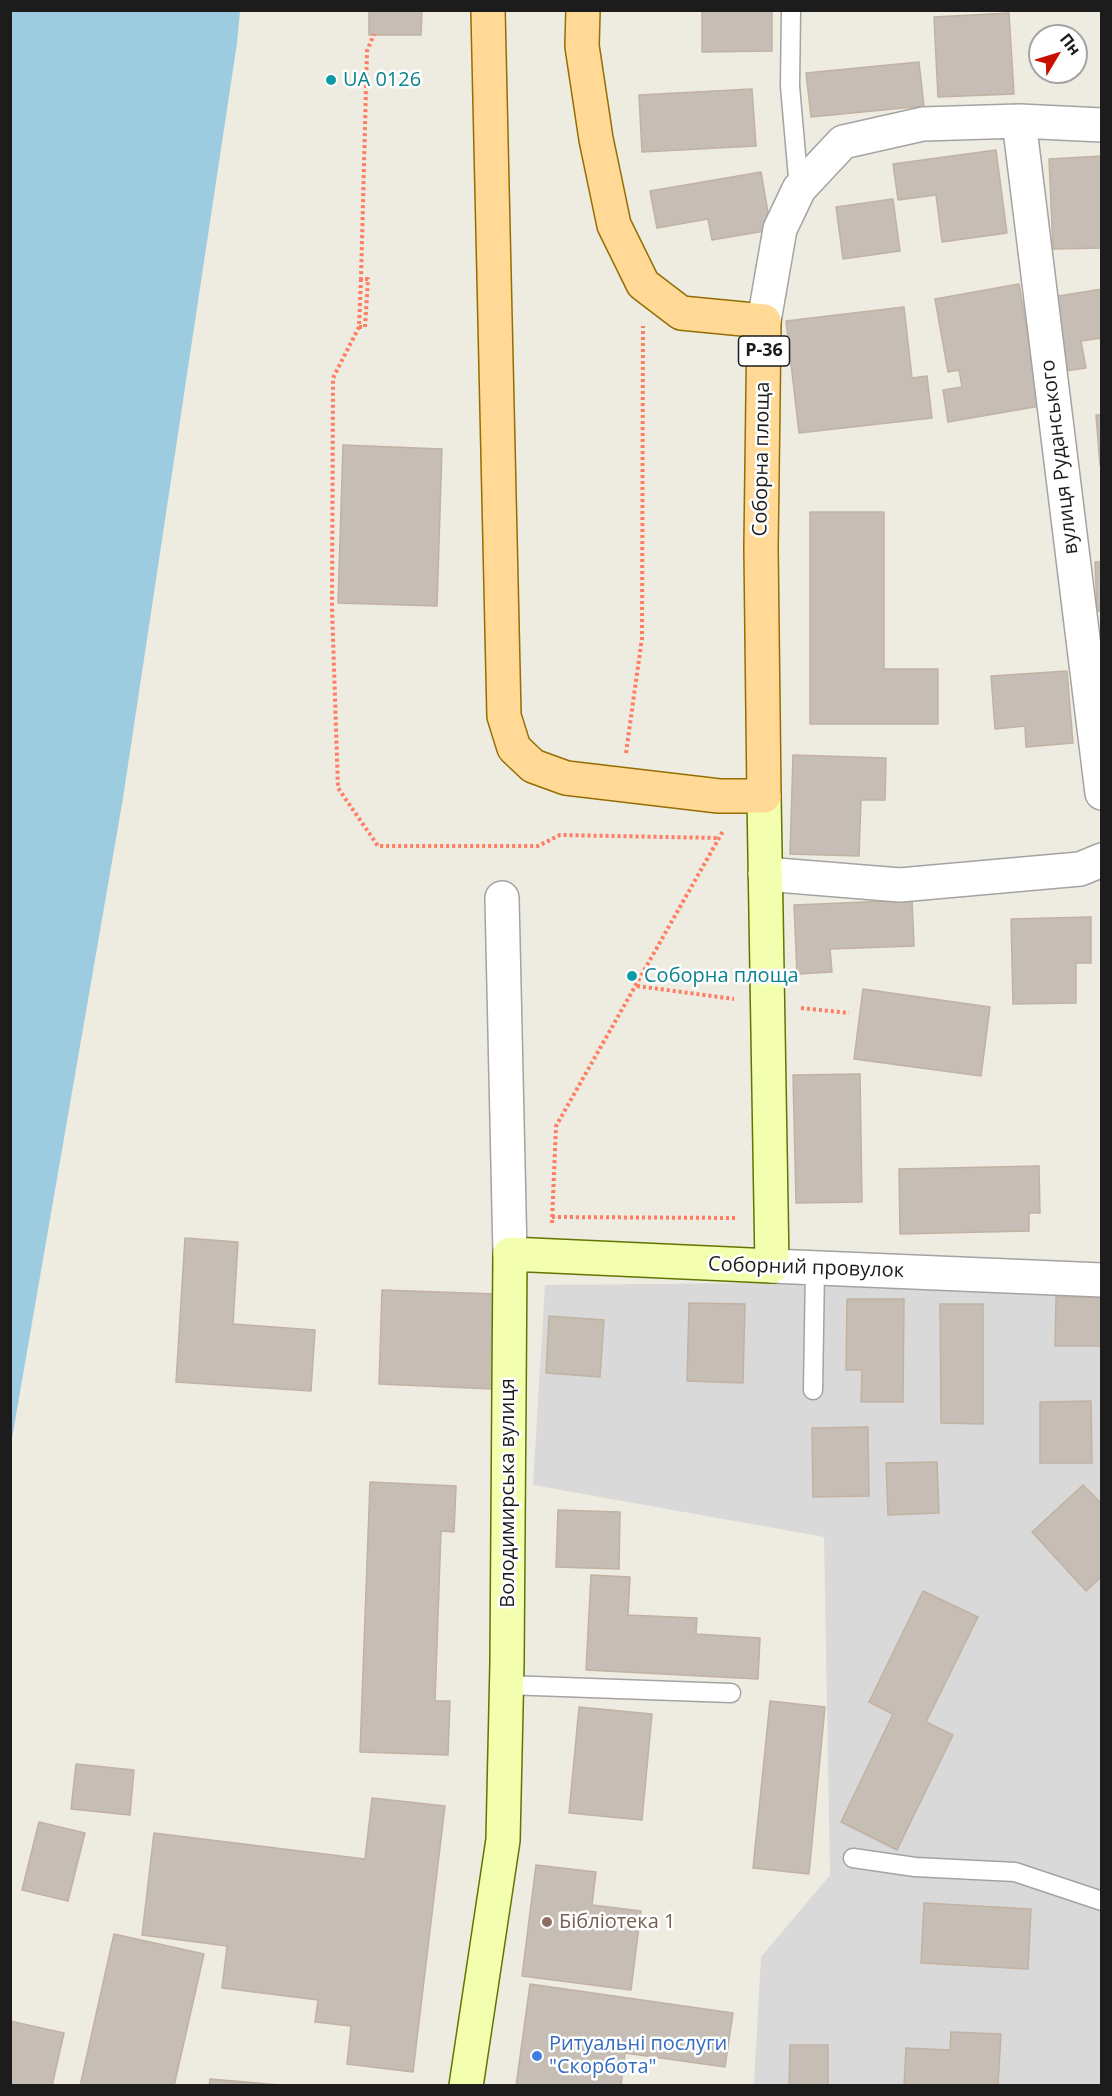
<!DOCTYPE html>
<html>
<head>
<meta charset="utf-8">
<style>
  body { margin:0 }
  #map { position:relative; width:1112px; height:2096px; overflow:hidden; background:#eeebe1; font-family:"Open Sans",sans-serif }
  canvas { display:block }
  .frame { position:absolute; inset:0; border:12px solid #1c1c1c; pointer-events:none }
  .north { position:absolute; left:1028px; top:24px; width:60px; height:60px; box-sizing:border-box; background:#fff; border:2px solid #a4a4a4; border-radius:50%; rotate:52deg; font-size:16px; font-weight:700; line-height:24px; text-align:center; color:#1c1c1c }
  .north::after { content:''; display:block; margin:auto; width:21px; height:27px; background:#c80f00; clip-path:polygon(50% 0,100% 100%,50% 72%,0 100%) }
</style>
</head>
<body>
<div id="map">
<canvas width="1112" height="2096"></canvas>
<div class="frame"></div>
<div class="north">Пн</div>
</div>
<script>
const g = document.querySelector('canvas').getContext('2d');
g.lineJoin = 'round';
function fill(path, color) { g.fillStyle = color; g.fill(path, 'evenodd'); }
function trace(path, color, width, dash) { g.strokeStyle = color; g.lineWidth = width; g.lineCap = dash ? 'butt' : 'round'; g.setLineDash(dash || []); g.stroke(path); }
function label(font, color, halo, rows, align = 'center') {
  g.font = font + ' "Open Sans",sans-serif'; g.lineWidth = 5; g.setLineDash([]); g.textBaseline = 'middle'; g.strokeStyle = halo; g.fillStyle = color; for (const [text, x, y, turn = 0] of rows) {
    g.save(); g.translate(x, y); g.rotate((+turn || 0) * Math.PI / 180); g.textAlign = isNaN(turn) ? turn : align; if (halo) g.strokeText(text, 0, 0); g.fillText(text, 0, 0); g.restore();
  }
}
fill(new Path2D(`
  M 861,1282 L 1101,1288 L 1101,2085 L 754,2085 L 761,1957 L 830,1875 L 824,1537 L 533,1485 L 545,1285 Z`), '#dad9d9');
fill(new Path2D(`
  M 11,10 L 240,11 L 237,43 L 123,798 L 11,1444 Z`), '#9dcce0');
const building = new Path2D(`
  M 369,10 L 422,10 L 421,35 L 369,35 Z
  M 702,10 L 772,10 L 772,51 L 702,52 Z
  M 1009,13 L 1014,94 L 938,97 L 934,17 Z
  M 919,62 L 924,106 L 811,117 L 806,73 Z
  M 752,89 L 756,146 L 642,152 L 639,95 Z
  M 996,150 L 1007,233 L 942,242 L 936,195 L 898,200 L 893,164 Z
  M 1102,156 L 1102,248 L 1053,249 L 1049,159 Z
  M 761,172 L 771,230 L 712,240 L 708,219 L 657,228 L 650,191 Z
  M 893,199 L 900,251 L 843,259 L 836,207 Z
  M 1019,284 L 1040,406 L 948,422 L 943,390 L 962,387 L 959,370 L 948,372 L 935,299 Z
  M 1102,289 L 1102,338 L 1081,341 L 1086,368 L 1058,372 L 1046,298 Z
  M 904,307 L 912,378 L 927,376 L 932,418 L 799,433 L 786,321 Z
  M 1096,415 L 1102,415 L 1100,465 Z
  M 343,445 L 442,449 L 437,606 L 338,603 Z
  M 810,512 L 884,512 L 884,669 L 938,669 L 938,724 L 810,724 Z
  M 1095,562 L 1102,562 L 1102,611 L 1097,611 Z
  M 1067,671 L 1073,743 L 1026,747 L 1025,726 L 995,729 L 991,676 Z
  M 793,755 L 886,758 L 885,800 L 861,800 L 859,856 L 790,854 Z
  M 912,900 L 914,946 L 830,949 L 832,972 L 797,974 L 794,905 Z
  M 1091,917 L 1091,963 L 1076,963 L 1076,1003 L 1013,1004 L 1011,919 Z
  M 863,989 L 990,1007 L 981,1076 L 854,1059 Z
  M 860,1074 L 862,1202 L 796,1203 L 793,1075 Z
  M 1039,1166 L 1040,1213 L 1029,1213 L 1029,1231 L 900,1234 L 899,1169 Z
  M 185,1238 L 238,1242 L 233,1324 L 315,1330 L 311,1391 L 176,1382 Z
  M 382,1290 L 497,1294 L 494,1389 L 379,1384 Z
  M 1056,1297 L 1102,1297 L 1102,1346 L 1055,1346 Z
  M 847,1299 L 904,1299 L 903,1402 L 861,1402 L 862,1370 L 846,1370 Z
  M 689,1303 L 745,1304 L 743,1383 L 687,1381 Z
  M 940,1304 L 983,1304 L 983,1424 L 941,1423 Z
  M 549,1316 L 604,1320 L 600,1377 L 546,1373 Z
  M 1091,1401 L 1092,1463 L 1040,1463 L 1040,1402 Z
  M 868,1427 L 869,1496 L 813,1497 L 812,1428 Z
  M 937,1462 L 939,1513 L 888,1515 L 886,1463 Z
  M 370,1482 L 456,1486 L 454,1532 L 441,1531 L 435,1701 L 450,1701 L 448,1755 L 360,1752 Z
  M 1083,1485 L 1102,1504 L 1102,1576 L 1086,1591 L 1032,1532 Z
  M 558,1510 L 620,1512 L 619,1569 L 556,1567 Z
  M 591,1575 L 630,1577 L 628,1615 L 697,1618 L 696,1634 L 760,1638 L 758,1679 L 586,1670 Z
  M 923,1591 L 978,1617 L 926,1722 L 953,1735 L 897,1850 L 841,1822 L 893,1714 L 869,1702 Z
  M 770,1701 L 825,1707 L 809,1874 L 753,1868 Z
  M 579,1707 L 652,1714 L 642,1820 L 569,1813 Z
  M 76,1764 L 134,1770 L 130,1815 L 71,1809 Z
  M 372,1798 L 445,1806 L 413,2072 L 347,2064 L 351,2026 L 315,2022 L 318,2000 L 222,1988 L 227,1946 L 142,1935 L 154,1833 L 365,1859 Z
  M 39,1822 L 85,1833 L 68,1901 L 22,1890 Z
  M 536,1865 L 596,1872 L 592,1905 L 641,1911 L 631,1990 L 522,1976 Z
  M 924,1903 L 1031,1909 L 1028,1969 L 921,1963 Z
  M 114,1934 L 204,1954 L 174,2086 L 80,2086 Z
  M 530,1984 L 733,2013 L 725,2067 L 625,2053 L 621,2086 L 516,2086 Z
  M 10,2021 L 64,2033 L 52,2086 L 10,2086 Z
  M 951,2032 L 1001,2034 L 998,2086 L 904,2086 L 906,2048 L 950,2050 Z
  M 790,2045 L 828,2045 L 828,2086 L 789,2086 Z
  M 210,2079 L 292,2086 L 209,2086 Z`);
fill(building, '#c6bdb4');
trace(building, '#c1b2a2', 1.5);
const lane = new Path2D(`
  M 791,10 L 790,86 L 799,189
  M 813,1390 L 815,1268
  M 506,1685 L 731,1693
  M 853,1858 L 915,1867 L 1015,1872 L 1102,1901`);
const street = new Path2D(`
  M 1019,121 L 1102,793
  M 764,321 L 780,229 L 799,189 L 843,142 L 923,124 L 1019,121 L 1102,125
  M 765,874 L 900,885 L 1080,869 L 1102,860
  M 502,898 L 510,1254
  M 772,1266 L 1102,1280`);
const secondary = new Path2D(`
  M 466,2086 L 503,1840 L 507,1663 L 510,1254 L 772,1266 L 764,796`);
const primary = new Path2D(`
  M 488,10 L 504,716 L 514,748 L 533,766 L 566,778 L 719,796 L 764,796 L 761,548 L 764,321 L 681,313 L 643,284 L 614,225 L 596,139 L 582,46 L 583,10`);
trace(lane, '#a3a3a3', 21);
trace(street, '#a3a3a3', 36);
trace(secondary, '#607600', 36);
trace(primary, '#946e00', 36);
trace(new Path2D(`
  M 361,279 L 359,327 L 333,378 L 332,608 L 338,788 L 378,846 L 538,846 L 560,835 L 719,838
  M 359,327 L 365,327 L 368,279 L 361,279 L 367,51 L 374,34
  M 626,753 L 642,638 L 643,326
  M 637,986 L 734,999
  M 801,1008 L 849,1013
  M 552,1217 L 738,1218
  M 552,1223 L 556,1126 L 723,831`), '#ff7d61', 4, [3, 3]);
trace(lane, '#fff', 18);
trace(street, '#fff', 33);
trace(secondary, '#f4feaf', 33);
trace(primary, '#ffd995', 33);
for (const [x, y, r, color] of [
  [331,80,6,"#0f9aa8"],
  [632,976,6,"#0f9aa8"],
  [547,1922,6,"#8d6e63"],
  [537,2056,6,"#3f7fe0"]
]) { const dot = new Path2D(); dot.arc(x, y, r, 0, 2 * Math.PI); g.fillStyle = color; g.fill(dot); trace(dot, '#fff', 2); }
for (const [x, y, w] of [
  [764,351,51]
]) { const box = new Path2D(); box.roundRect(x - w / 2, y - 15, w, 30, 4.5); g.fillStyle = '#fff'; g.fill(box); trace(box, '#1c1c1c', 1.5); }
label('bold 18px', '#1c1c1c', null, [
  ["Р-36",764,351]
]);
label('20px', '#0d838f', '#fff', [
  ["UA 0126",343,80],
  ["Соборна площа",644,976]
], 'left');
label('20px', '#1c1c1c', '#fff', [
  ["вулиця Руданського",1060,457,-97],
  ["Соборна площа",762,459,-89],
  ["Соборний провулок",806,1268,2],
  ["Володимирська вулиця",508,1493,-90]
]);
label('20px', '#785e54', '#fff', [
  ["Бібліотека 1",559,1922]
], 'left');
label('20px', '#366cbe', '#fff', [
  ["Ритуальні послуги",549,2044],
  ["\"Скорбота\"",549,2067]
], 'left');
</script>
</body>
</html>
